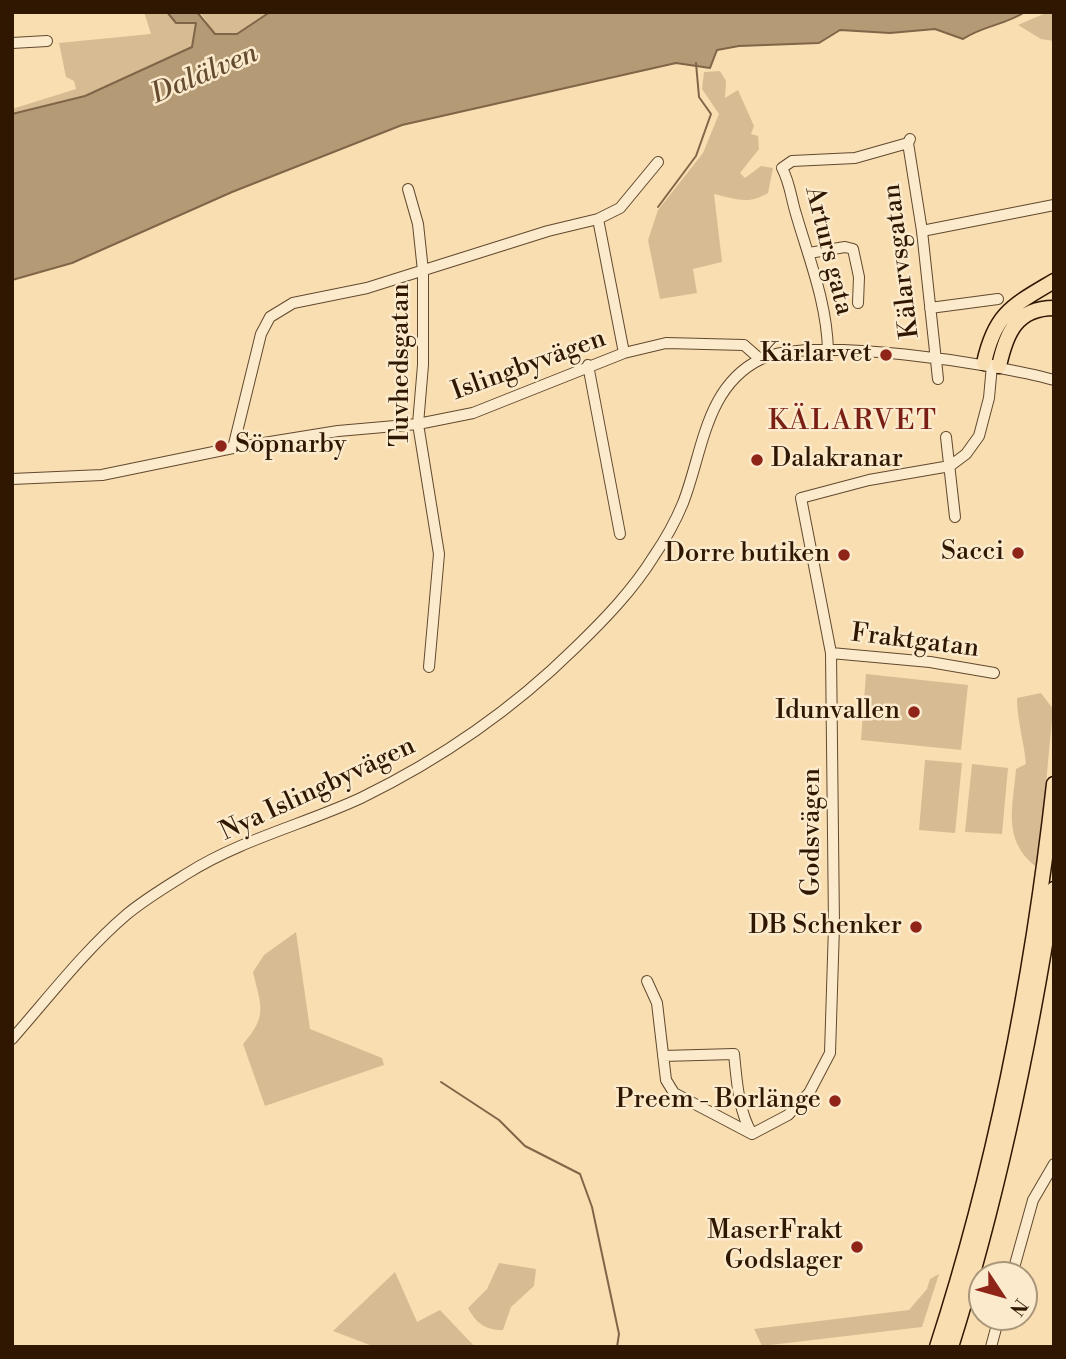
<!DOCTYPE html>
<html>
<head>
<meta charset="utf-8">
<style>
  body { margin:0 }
  #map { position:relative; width:1066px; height:1359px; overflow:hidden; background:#f9deb1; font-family:"Libre Bodoni",serif }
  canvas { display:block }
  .frame { position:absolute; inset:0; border:14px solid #301702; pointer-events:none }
  .north { position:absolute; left:968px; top:1261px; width:70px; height:70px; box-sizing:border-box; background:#fbeacc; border:2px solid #aa967b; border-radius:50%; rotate:126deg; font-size:19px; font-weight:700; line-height:28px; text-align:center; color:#301702 }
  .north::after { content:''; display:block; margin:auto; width:24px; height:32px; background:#8f2418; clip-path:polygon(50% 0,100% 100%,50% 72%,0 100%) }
</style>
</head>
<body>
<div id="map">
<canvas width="1066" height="1359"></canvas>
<div class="frame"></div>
<div class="north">N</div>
</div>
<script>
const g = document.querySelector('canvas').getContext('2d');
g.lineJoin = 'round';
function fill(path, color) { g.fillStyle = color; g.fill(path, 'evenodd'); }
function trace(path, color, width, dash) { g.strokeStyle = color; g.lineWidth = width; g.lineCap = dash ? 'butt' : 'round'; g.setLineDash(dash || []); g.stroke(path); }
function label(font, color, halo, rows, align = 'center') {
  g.font = font + ' "Libre Bodoni",serif'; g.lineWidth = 5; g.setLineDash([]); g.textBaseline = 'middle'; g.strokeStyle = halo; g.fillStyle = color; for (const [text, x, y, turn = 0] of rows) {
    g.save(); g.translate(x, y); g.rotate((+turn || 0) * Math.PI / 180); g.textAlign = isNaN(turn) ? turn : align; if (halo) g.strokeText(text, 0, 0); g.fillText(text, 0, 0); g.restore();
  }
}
fill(new Path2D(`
  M 144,12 L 167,12 L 177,23 L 197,22 L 192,47 L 85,96 L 12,114 L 12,109 L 76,89 L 74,81 L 66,77 L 59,43 L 151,34 Z
  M 200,12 L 270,12 L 237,34 L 215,34 Z
  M 1048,12 L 1054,12 L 1054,41 L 1041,39 L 1018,25 Z
  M 720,71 L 726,81 L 725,98 L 738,90 L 754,126 L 751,134 L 758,136 L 759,149 L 740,173 L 745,178 L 761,166 L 773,168 L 768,193 C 748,205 736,199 714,194 L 722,262 L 693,269 L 697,293 L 660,299 L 648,240 L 658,210 L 703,153 L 719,114 L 702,89 L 704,72 Z
  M 866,674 L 968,685 L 961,750 L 861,740 Z
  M 1041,693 L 1053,709 L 1041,837 L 1035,866 C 1002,839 1013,807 1016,769 L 1026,764 C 1024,741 1017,721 1017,698 Z
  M 925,760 L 962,763 L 955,833 L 919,830 Z
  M 972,764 L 1008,768 L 1002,834 L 965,832 Z
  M 296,932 L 310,1029 L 382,1058 L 384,1065 L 265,1106 L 243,1044 C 268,1016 261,1006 253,972 L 264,955 Z
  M 499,1263 L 536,1269 L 534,1286 L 511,1307 L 503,1330 C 485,1330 477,1324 468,1308 L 487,1289 Z
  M 395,1272 L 417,1322 L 440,1310 L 475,1347 L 375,1347 L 333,1331 Z
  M 939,1274 L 922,1327 L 762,1346 L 754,1329 L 909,1310 L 927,1289 L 930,1279 Z`), '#d7bc93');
const water = new Path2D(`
  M 167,12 L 197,12 L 215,34 L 237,34 L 270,12 L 1025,12 C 1005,25 982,26 963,39 L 935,29 L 890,33 L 840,30 L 819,43 L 739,46 L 717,50 L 710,68 L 676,63 L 402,125 L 232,192 L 72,263 L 12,280 L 12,114 L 85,96 L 192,47 L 196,23 L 176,23 Z`);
fill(water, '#b59a76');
trace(water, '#806648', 2);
trace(new Path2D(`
  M 658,207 L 696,156 L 711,114 L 699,97 L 696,63
  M 441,1082 L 499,1120 L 525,1146 L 580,1174 L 592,1207 L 619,1334 L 617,1347`), '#806648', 2);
const minor = new Path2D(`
  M 12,43 L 47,41
  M 910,139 L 908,143 L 922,231 L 938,379
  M 408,189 L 418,224 L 423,271 L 423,365 L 418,424 L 439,554 L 429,667
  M 598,219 L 620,208 L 658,162
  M 922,231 L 1054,205
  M 809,253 L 845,247 L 853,249 L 859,277 L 858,303
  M 930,308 L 998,299
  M 828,351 C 827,303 809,259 796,214 C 791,198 790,183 782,168 L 792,161 L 855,158 L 908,143
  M 588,365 L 620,534
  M 946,437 L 955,517
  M 233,448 L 261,334 L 270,317 L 293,303 L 367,288 L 548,231 L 598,219 L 624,353
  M 12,479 L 102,475 L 233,448 L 338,431 L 418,424 L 473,413 L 624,353 L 666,343 L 744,345 L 760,359
  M 831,653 L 930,662 L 994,673
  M 647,981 L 657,1003 L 666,1080 L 674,1093 L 752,1134
  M 12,1039 C 49,997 84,951 126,915 C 145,899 167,886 188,873 C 240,840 305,824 361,798 C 439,760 513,709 575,648 C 604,620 633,590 654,556 C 665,540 676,520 683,503 C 703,452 705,386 761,359 C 810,335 998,364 1054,380
  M 663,1056 L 734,1054 C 737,1082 738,1109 752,1134
  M 752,1134 L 788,1115 L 809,1093 L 830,1053 L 834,926 L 831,653 L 801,498 L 869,480 L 950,466 L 966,454 L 979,436 L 989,398 L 992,365
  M 1012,1275 L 1033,1200 L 1054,1164
  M 991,1347 L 999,1317`);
const highway = new Path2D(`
  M 984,363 C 995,313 1012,306 1054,281
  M 999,366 C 1006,334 1016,308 1054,308
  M 937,1347 C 996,1165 1033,973 1054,784
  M 951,1347 C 998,1198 1030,1044 1054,889`);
trace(minor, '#62492e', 12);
trace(highway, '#301702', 17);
trace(minor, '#fbeacc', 10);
trace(highway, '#f9deb1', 14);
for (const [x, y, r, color] of [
  [886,355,7,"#8f2418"],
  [221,446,7,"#8f2418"],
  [757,460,7,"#8f2418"],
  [1018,553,7,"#8f2418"],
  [844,555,7,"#8f2418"],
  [914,712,7,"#8f2418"],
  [916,927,7,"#8f2418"],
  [835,1101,7,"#8f2418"],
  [857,1247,7,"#8f2418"]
]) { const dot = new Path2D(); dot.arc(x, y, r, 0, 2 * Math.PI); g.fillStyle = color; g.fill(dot); trace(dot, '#fbeacc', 2.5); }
label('26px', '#301702', '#fbeacc', [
  ["Arturs gata",828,251,76],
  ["Kälarvsgatan",902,261,-97],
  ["Tuvhedsgatan",402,365,-90],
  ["Islingbyvägen",529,366,-20],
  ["Fraktgatan",915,642,7],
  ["Nya Islingbyvägen",318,790,-25],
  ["Godsvägen",813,832,-90]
]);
label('26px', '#301702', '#fbeacc', [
  ["Kärlarvet",872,355],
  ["Söpnarby",235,446,"left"],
  ["Dalakranar",771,460,"left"],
  ["Sacci",1004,553],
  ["Dorre butiken",830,555],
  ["Idunvallen",900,712],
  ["DB Schenker",902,927],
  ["Preem - Borlänge",821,1101],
  ["MaserFrakt",843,1232],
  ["Godslager",843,1262]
], 'right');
label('italic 28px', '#654b30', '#fbeacc', [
  ["Dalälven",205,75,-23]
]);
g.letterSpacing = '2px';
label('28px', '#7a1f14', '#fbeacc', [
  ["KÄLARVET",853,422]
]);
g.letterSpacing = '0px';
</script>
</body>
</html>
